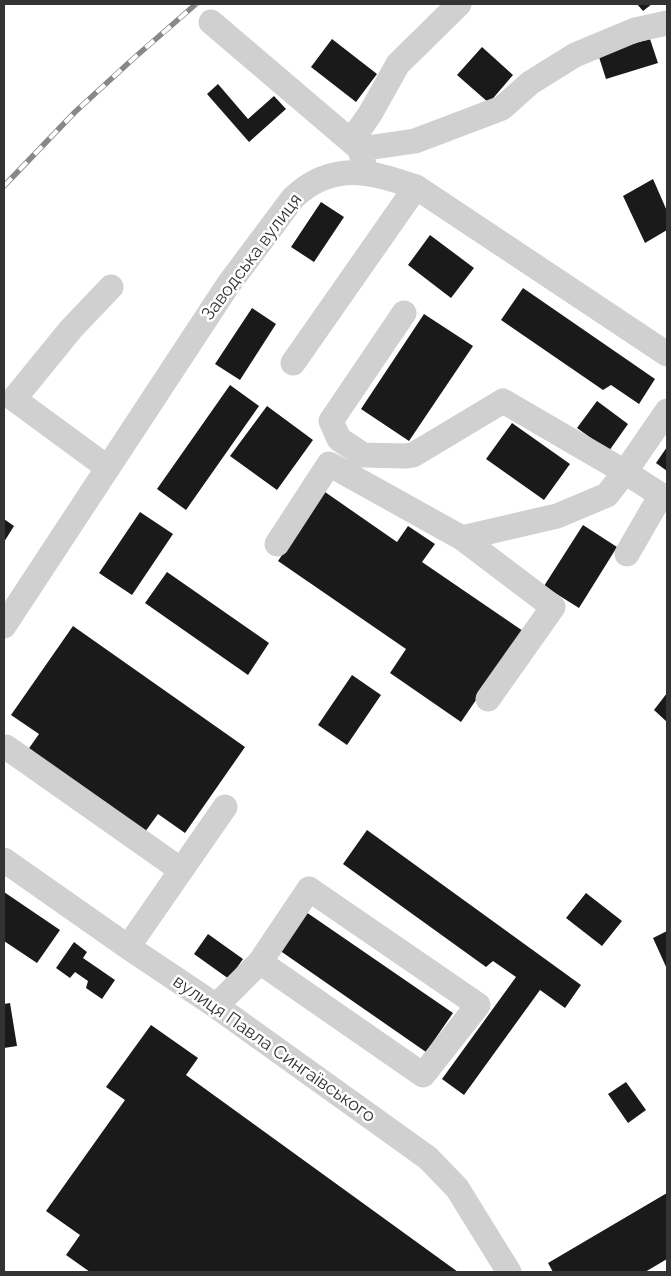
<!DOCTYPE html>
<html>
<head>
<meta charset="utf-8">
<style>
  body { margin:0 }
  #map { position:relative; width:671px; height:1276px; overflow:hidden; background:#fff; font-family:Raleway,sans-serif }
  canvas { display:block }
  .frame { position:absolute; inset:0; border:5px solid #333; pointer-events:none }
</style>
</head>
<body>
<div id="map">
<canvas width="671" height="1276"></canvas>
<div class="frame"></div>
</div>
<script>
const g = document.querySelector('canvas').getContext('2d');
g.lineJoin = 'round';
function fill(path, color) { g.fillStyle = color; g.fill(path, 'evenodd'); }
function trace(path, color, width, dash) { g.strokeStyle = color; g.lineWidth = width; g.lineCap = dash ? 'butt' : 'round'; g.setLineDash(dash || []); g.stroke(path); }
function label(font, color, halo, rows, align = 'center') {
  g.font = font + ' Raleway,sans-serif'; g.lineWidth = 5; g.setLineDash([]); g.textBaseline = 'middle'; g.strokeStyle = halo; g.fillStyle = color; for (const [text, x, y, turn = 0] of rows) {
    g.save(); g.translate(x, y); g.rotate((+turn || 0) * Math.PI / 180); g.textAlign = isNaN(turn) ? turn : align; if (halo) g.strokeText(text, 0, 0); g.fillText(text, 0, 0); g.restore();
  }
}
fill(new Path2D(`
  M 637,4 L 652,4 L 643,11 Z
  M 332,39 L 377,74 L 356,102 L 311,67 Z
  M 650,39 L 658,63 L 606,79 L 598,54 Z
  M 482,47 L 513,75 L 489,103 L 457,75 Z
  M 218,84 L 248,119 L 274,96 L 286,109 L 249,142 L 207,94 Z
  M 653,179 L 667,211 L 667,230 L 645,243 L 623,196 Z
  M 321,202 L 344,217 L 314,262 L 291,247 Z
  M 430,235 L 474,268 L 451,298 L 408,265 Z
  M 523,288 L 655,379 L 639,404 L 611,385 L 603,390 L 501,320 Z
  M 252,308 L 276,324 L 240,380 L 215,364 Z
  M 424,314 L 473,346 L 409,441 L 361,409 Z
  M 230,385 L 259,406 L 186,510 L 157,489 Z
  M 597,401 L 628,424 L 609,451 L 577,428 Z
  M 267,406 L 313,440 L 277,490 L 230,456 Z
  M 512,423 L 570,464 L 544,500 L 486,459 Z
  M 667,447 L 667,471 L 656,463 Z
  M 325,492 L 397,542 L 408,526 L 435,544 L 422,562 L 523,631 L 461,722 L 390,673 L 406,649 L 278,561 Z
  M 140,512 L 173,534 L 132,595 L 99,573 Z
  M 4,519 L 14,526 L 4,542 Z
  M 583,525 L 617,547 L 579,608 L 544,586 Z
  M 167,572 L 269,643 L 248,675 L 145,603 Z
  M 73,626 L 245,747 L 185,833 L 158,814 L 142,836 L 25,754 L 39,734 L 11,715 Z
  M 352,675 L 381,695 L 347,745 L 318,725 Z
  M 667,693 L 667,722 L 654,710 Z
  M 367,830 L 581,985 L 565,1008 L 540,990 L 464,1095 L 442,1079 L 516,977 L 493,961 L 486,967 L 343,864 Z
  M 4,892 L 60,930 L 37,963 L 4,941 Z
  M 586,893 L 622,921 L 602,946 L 566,918 Z
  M 306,912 L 453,1013 L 426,1052 L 279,950 Z
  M 667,931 L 667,969 L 653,938 Z
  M 208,934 L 243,959 L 229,979 L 194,954 Z
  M 74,942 L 87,952 L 83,958 L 115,980 L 102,999 L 86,988 L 88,981 L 75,972 L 70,978 L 56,968 Z
  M 10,1003 L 17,1046 L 4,1048 L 4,1004 Z
  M 151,1025 L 198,1058 L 186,1075 L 458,1272 L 90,1272 L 66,1255 L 80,1235 L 46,1211 L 125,1100 L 106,1087 Z
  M 626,1082 L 646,1110 L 628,1123 L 608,1094 Z
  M 667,1193 L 667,1259 L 645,1272 L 553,1272 L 548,1263 Z`), '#1a1a1a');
trace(new Path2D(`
  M 211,22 L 360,149 L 364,165
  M 351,141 L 370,114 L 398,64 L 459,4
  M 360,149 L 415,141 L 502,108 L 530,83 L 575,55 L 635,30 L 667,23
  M 404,313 L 331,421 L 339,439 L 363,455 L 405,456 L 413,455 L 503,401 L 625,472 L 667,411
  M 293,363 L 416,187
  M 108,468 L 14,399 L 71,329 L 111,287
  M 462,538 L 557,516 L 607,495 L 625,472 L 667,499
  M 277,544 L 329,464 L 462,538 L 553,607 L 488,699
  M 627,554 L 661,495
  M 4,626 L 228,285 L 293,198 C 332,161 370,171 416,187 L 667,354
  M 6,747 L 181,870
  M 4,860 L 128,947 L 216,1006 L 428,1158 L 457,1188 L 509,1272
  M 128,947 L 225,807
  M 216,1006 L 260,962 L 309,889 L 478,1005 L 423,1075 L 260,962`), '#d0d0d0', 25);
const rail = new Path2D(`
  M 4,186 L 75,112 L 134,58 L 196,4`);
trace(rail, '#888', 5.5);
trace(rail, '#fff', 4, [11]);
label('18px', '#333', '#fff', [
  ["Заводська вулиця",252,257,-53],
  ["вулиця Павла Сингаївського",274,1049,35]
]);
</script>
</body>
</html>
